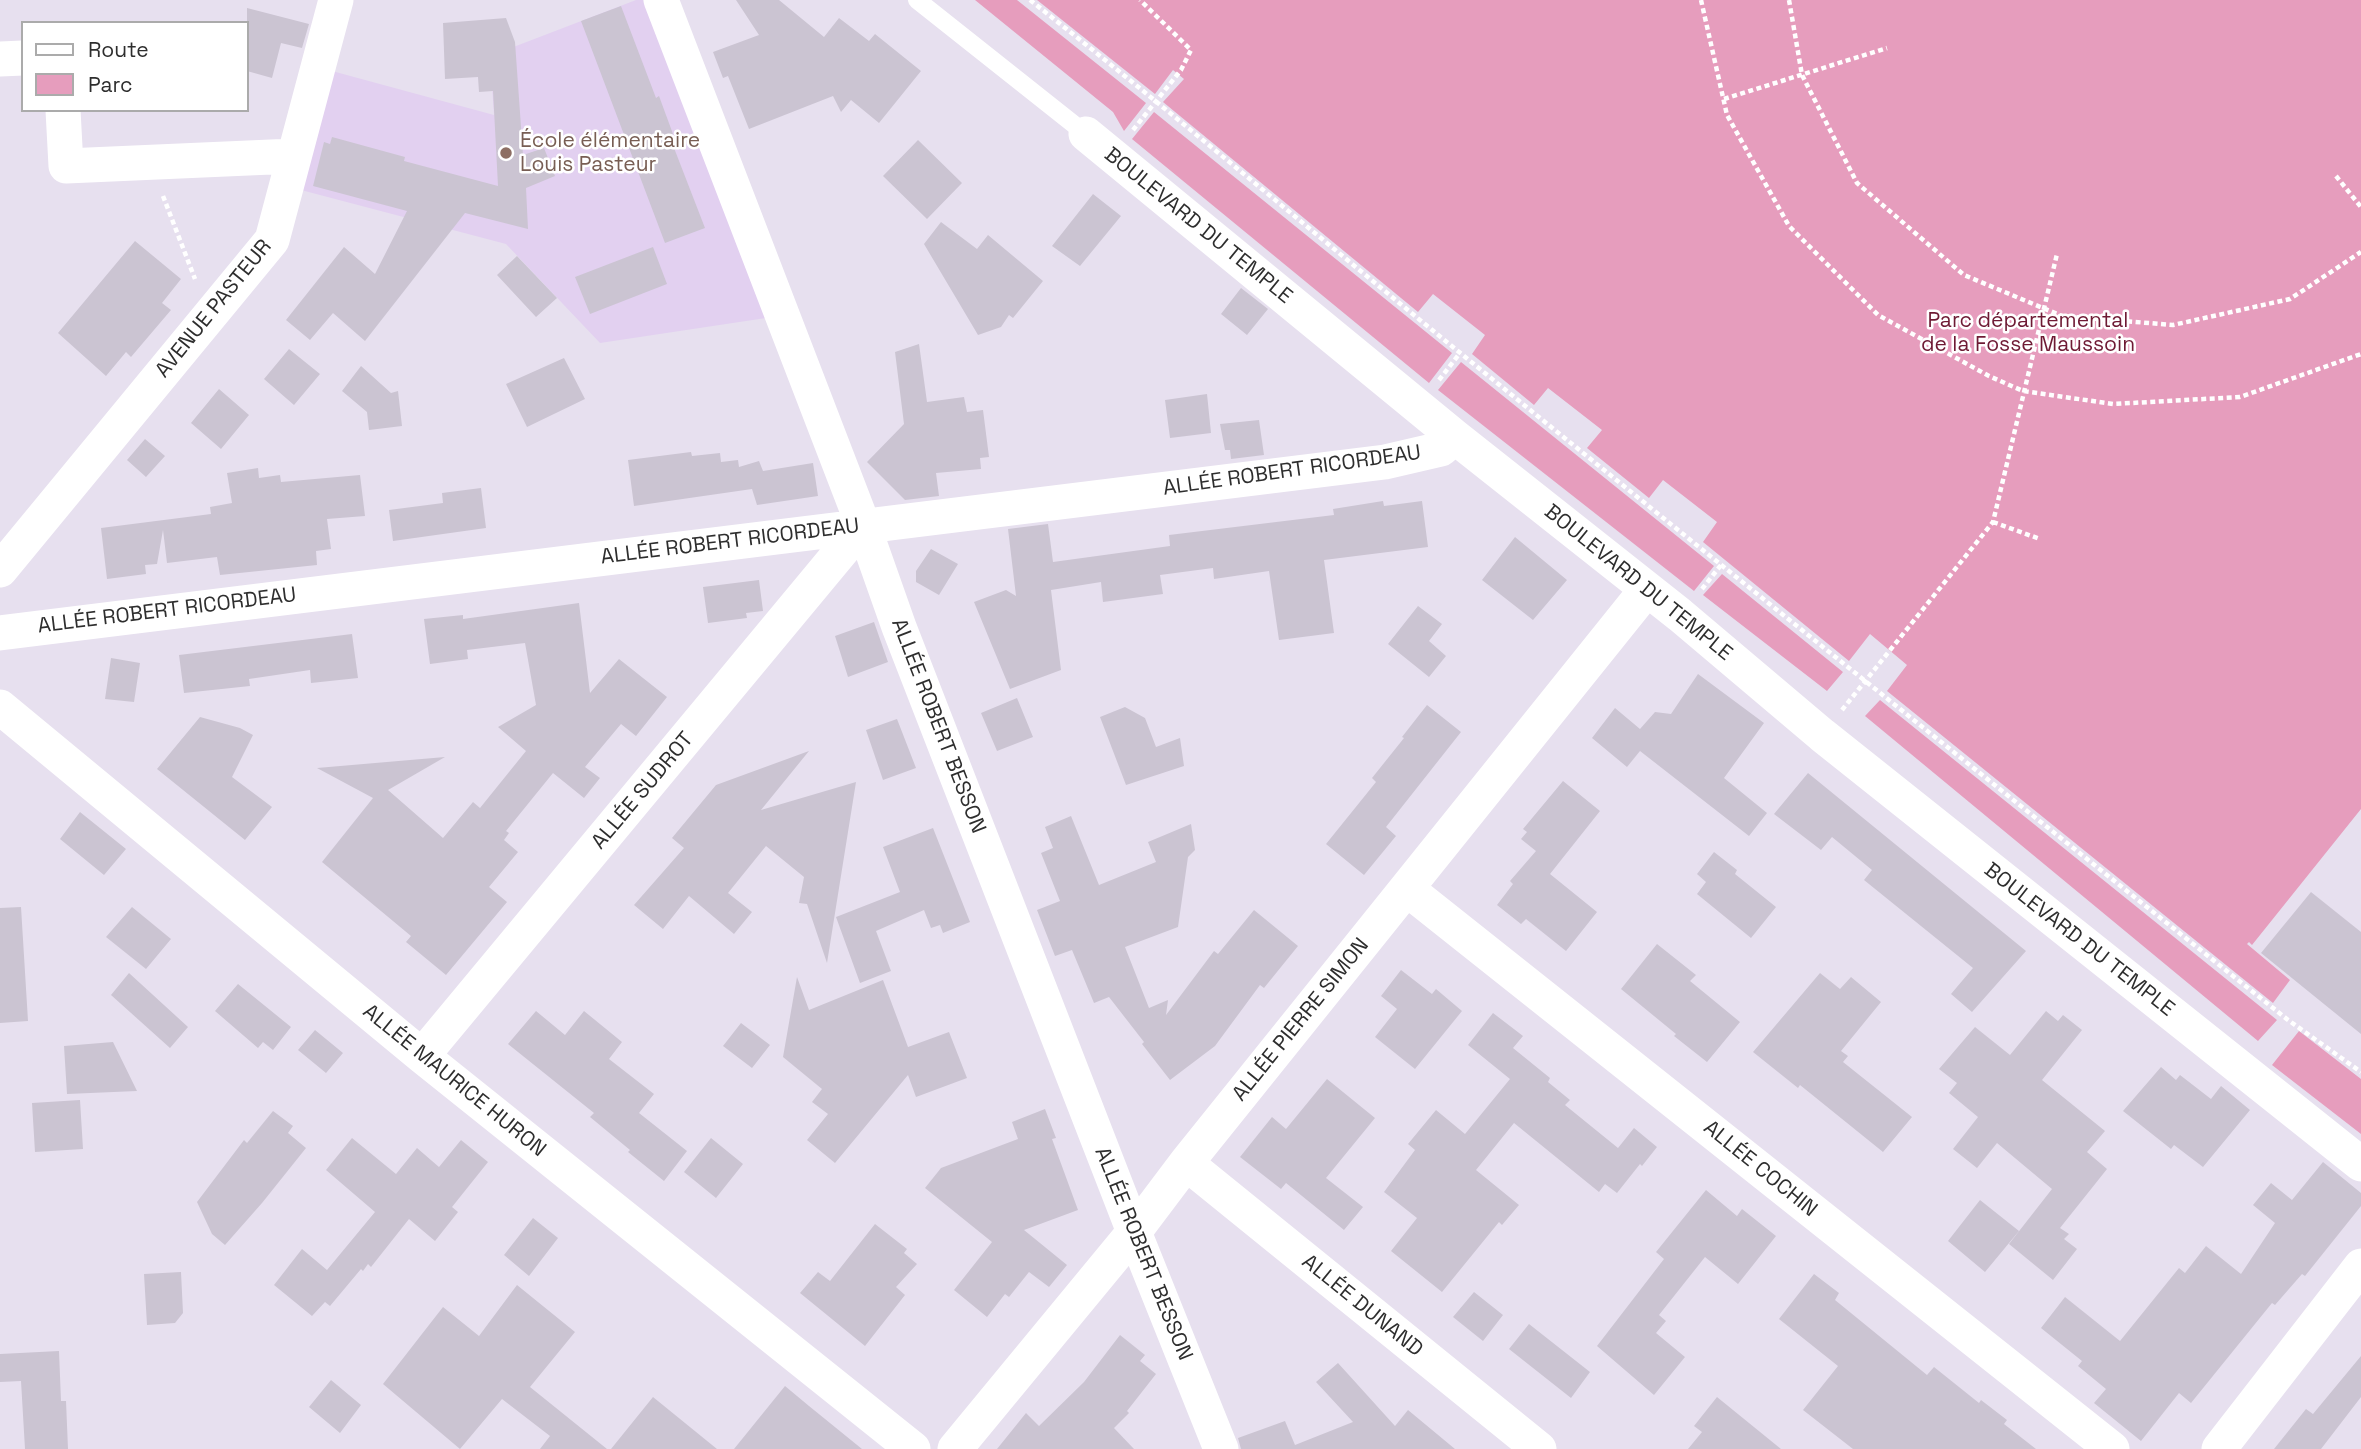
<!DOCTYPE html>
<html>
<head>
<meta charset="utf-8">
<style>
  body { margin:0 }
  #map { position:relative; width:2361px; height:1449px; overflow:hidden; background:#e7e0ef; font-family:"Space Grotesk",sans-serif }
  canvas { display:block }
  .legend { position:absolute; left:21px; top:21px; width:228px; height:91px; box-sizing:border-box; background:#fff; border:2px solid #ababab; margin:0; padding:9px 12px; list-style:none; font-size:21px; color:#2e2e2e }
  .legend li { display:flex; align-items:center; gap:14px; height:35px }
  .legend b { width:35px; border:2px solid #ababab }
</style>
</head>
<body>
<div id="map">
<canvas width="2361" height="1449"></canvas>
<ul class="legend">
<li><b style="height:9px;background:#fff"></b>Route</li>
<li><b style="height:19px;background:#e69dbd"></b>Parc</li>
</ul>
</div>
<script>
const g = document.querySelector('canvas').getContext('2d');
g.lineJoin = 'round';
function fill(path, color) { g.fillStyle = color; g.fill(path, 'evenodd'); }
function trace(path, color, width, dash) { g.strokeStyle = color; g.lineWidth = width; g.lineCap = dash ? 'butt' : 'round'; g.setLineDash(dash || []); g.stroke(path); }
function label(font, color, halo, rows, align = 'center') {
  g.font = font + ' "Space Grotesk",sans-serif'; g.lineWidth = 5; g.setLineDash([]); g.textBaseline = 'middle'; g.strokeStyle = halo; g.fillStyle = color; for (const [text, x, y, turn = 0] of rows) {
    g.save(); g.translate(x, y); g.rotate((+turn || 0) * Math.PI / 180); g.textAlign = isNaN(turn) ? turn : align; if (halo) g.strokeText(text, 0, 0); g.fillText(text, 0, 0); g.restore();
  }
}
fill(new Path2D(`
  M 636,0 L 643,0 L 766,318 L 600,343 L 506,244 L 301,190 L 332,71 L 494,115 L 490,56 Z`), '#e2d0f0');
fill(new Path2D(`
  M 975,0 L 1017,0 L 1146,103 L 1124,131 L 1113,112 Z
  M 1037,0 L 2361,0 L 2361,809 L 2252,945 L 2249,942 L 2247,944 L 2290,980 L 2273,1003 L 1887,691 L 1907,665 L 1870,634 L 1849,661 L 1703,542 L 1717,522 L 1663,480 L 1649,498 L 1587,448 L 1602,430 L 1548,388 L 1534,405 L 1472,354 L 1485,335 L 1433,294 L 1418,312 L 1163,102 L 1184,79 L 1173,70 L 1155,94 Z
  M 1154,112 L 1452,353 L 1429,383 L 1132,139 Z
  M 1461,362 L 1714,566 L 1694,591 L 1438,390 Z
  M 1722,574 L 1843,672 L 1827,691 L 1703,595 Z
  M 1880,700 L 2277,1020 L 2258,1041 L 1865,716 Z
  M 2299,1031 L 2361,1079 L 2361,1134 L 2272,1065 Z`), '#e69dbd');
fill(new Path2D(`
  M 736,0 L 779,0 L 824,37 L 839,18 L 869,41 L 875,34 L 921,71 L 879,123 L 851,100 L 841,112 L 833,96 L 749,129 L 728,76 L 723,78 L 713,52 L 759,35 Z
  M 621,6 L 656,98 L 659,96 L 673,134 L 669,135 L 705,228 L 665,243 L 581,21 Z
  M 247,8 L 309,24 L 302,48 L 281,43 L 272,78 L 247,71 Z
  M 506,18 L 515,42 L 523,155 L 544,148 L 555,176 L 526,188 L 528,229 L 465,213 L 365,341 L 333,313 L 310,340 L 286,320 L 344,247 L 375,274 L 407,211 L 313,186 L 324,142 L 330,144 L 332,137 L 405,157 L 404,161 L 498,186 L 493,91 L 479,92 L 478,77 L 445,79 L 443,23 Z
  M 918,140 L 962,183 L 927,219 L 883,176 Z
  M 1093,194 L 1121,216 L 1080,266 L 1052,246 Z
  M 941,222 L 977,249 L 988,235 L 1043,281 L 1013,318 L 1009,315 L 1001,327 L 978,335 L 924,244 Z
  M 135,241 L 181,279 L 162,303 L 171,310 L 131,357 L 126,352 L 106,376 L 58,333 Z
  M 653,247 L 667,284 L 590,314 L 575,277 Z
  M 517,256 L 557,298 L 536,317 L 497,275 Z
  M 1241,288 L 1268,309 L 1247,335 L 1221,314 Z
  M 919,344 L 927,402 L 964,397 L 967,412 L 983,410 L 989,457 L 980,458 L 981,469 L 936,473 L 939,496 L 905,500 L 867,462 L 904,424 L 895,352 Z
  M 289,349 L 320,374 L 294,405 L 264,379 Z
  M 564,358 L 585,399 L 527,427 L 506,384 Z
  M 361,366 L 391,393 L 398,391 L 402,426 L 369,430 L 367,412 L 342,391 Z
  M 219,389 L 249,415 L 221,449 L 191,423 Z
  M 1207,394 L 1211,433 L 1170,438 L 1165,400 Z
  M 1259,420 L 1264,455 L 1231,459 L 1230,450 L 1225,450 L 1220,424 Z
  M 145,439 L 165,456 L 146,477 L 127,460 Z
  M 691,452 L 692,456 L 720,453 L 721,462 L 738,460 L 739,467 L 759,461 L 763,471 L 813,463 L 818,496 L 757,505 L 752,489 L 634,506 L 628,460 Z
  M 258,468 L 259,478 L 280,475 L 281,482 L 360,475 L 365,516 L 327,519 L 331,549 L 316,551 L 317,565 L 220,575 L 217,557 L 167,563 L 163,530 L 157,564 L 145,565 L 146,574 L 107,579 L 101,528 L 211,514 L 210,507 L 232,503 L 227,473 Z
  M 481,488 L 486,528 L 393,541 L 389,510 L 443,503 L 442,493 Z
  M 1383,501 L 1384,506 L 1422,501 L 1428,547 L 1324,560 L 1334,633 L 1279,640 L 1269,571 L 1214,579 L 1213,568 L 1160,575 L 1163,594 L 1103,602 L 1101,582 L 1051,590 L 1061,670 L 1010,689 L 974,602 L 1006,590 L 1016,596 L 1008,529 L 1048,524 L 1053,562 L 1170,546 L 1169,535 L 1334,515 L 1333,509 Z
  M 1515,537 L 1567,580 L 1533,620 L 1482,580 Z
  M 931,549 L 958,564 L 939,595 L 916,582 L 916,571 Z
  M 759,580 L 763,611 L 746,613 L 747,618 L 708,623 L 703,587 Z
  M 579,603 L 590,693 L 619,659 L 667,697 L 636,736 L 621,724 L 585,767 L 600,778 L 584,798 L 553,773 L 506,831 L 509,833 L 504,840 L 518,852 L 489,887 L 507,902 L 446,975 L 406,942 L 411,936 L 322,862 L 373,798 L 317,768 L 445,757 L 388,790 L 443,838 L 473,802 L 480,808 L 526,751 L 498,727 L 536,705 L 525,643 L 467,650 L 468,659 L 430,664 L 424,619 L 463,615 L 463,619 Z
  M 1418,606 L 1442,624 L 1429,641 L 1446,656 L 1429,677 L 1388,644 Z
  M 874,622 L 888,662 L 848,677 L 835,636 Z
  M 352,634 L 358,678 L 311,683 L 310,670 L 249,679 L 250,686 L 184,693 L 179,655 Z
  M 111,658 L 140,663 L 134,702 L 105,699 Z
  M 1698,674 L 1764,723 L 1724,778 L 1767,813 L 1749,836 L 1640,751 L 1627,767 L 1592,738 L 1615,708 L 1640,729 L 1655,712 L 1671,714 Z
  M 1017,698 L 1033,737 L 997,751 L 981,713 Z
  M 1427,705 L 1461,732 L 1386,827 L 1396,836 L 1364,875 L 1326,844 L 1376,782 L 1372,778 L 1404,738 L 1402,737 Z
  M 1125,707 L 1145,718 L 1156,747 L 1180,738 L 1184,766 L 1126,785 L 1100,717 Z
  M 200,717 L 240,728 L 253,735 L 232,777 L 272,807 L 245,840 L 157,769 Z
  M 897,719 L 916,768 L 883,780 L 866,730 Z
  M 809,751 L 761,810 L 856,782 L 827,963 L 807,904 L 799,903 L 804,877 L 766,846 L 728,893 L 752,912 L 734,934 L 689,896 L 663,929 L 634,905 L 684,848 L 672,838 L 716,785 Z
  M 1808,773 L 2026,951 L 1972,1012 L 1951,994 L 1973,968 L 1864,880 L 1872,870 L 1832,837 L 1821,850 L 1774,814 Z
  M 1563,781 L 1600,811 L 1550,874 L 1597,912 L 1566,951 L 1526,919 L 1521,924 L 1497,905 L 1513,884 L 1510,881 L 1536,851 L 1521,839 L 1527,832 L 1523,829 Z
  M 80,812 L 126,849 L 104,875 L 60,839 Z
  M 1071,816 L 1099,885 L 1156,862 L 1148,842 L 1191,824 L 1195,850 L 1188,857 L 1178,927 L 1125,947 L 1149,1008 L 1168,1000 L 1166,1015 L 1214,951 L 1218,954 L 1254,910 L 1298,946 L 1264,988 L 1260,985 L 1215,1046 L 1170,1080 L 1142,1044 L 1144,1042 L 1109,997 L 1094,1003 L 1072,950 L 1055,956 L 1037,910 L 1060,901 L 1041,853 L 1053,848 L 1045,827 Z
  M 933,828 L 970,922 L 943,933 L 940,925 L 931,928 L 924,910 L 876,931 L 891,971 L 860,983 L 836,917 L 900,892 L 883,847 Z
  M 1714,852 L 1737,870 L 1735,874 L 1776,907 L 1751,938 L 1697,894 L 1706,882 L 1697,874 Z
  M 2311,892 L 2361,932 L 2361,1034 L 2261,953 Z
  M 21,907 L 28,1021 L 0,1023 L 0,908 Z
  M 132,907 L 171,939 L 146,969 L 106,937 Z
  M 1657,944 L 1696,975 L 1690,981 L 1740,1022 L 1707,1062 L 1674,1036 L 1676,1034 L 1621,989 Z
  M 1401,970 L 1432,994 L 1436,989 L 1462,1011 L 1415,1069 L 1375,1037 L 1397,1009 L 1381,996 Z
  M 129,973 L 188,1027 L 170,1048 L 111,995 Z
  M 1820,973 L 1840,989 L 1851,977 L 1881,1002 L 1841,1051 L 1848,1056 L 1843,1062 L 1912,1117 L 1883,1152 L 1800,1085 L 1798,1088 L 1753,1052 Z
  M 797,977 L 809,1010 L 883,980 L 908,1047 L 949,1032 L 967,1078 L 916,1097 L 908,1075 L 835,1163 L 807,1140 L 828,1114 L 812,1102 L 822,1089 L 783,1057 Z
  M 238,984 L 291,1027 L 273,1050 L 263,1042 L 258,1048 L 215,1011 Z
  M 536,1011 L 565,1035 L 584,1011 L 622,1042 L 609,1059 L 654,1094 L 639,1113 L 687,1151 L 664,1181 L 628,1152 L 630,1150 L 590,1117 L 594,1113 L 508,1044 Z
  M 2046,1011 L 2058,1021 L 2063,1015 L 2082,1030 L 2042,1080 L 2105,1131 L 2087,1152 L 2107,1169 L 2060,1228 L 2069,1234 L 2064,1239 L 2077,1249 L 2053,1280 L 2009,1244 L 2052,1189 L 1997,1143 L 1977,1168 L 1953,1149 L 1978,1117 L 1949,1093 L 1957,1083 L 1939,1069 L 1975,1027 L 2010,1055 Z
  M 1493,1013 L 1523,1036 L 1513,1048 L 1550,1078 L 1548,1082 L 1570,1100 L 1565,1105 L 1618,1148 L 1634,1128 L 1657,1147 L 1642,1166 L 1640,1164 L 1617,1193 L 1605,1184 L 1599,1192 L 1514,1123 L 1476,1170 L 1519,1205 L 1502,1225 L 1499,1222 L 1442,1292 L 1391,1251 L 1417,1218 L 1384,1192 L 1415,1150 L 1408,1144 L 1436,1110 L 1465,1134 L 1510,1079 L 1468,1045 Z
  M 741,1023 L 770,1045 L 752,1068 L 723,1046 Z
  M 315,1030 L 343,1053 L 326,1073 L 298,1050 Z
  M 113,1042 L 137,1091 L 67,1094 L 64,1046 Z
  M 2161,1067 L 2176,1080 L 2180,1075 L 2211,1099 L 2221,1086 L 2250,1110 L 2203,1167 L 2174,1145 L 2171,1149 L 2123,1111 Z
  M 1327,1079 L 1375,1118 L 1326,1178 L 1363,1207 L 1344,1230 L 1286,1183 L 1281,1189 L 1240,1157 L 1272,1117 L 1286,1129 Z
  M 80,1100 L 83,1149 L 35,1152 L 32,1103 Z
  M 1045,1109 L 1056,1138 L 1052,1139 L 1078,1210 L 1024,1230 L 1067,1265 L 1049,1287 L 1029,1272 L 1009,1297 L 1005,1294 L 987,1317 L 954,1290 L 992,1242 L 925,1188 L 941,1168 L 1018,1139 L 1012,1122 Z
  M 273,1111 L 293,1126 L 288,1133 L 306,1148 L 262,1203 L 225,1245 L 212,1234 L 197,1202 L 244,1140 L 247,1143 Z
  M 352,1138 L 396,1174 L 417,1148 L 439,1167 L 461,1140 L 488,1162 L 452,1207 L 458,1212 L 435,1241 L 409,1219 L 371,1267 L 368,1264 L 363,1271 L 361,1269 L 330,1306 L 325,1302 L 312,1316 L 274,1285 L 302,1249 L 327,1270 L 375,1212 L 326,1170 Z
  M 711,1138 L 743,1164 L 716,1198 L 684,1172 Z
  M 2323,1162 L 2361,1193 L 2361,1206 L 2305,1276 L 2302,1274 L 2275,1305 L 2272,1303 L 2191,1403 L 2179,1393 L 2141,1441 L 2094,1403 L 2106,1389 L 2078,1366 L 2082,1361 L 2041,1328 L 2065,1297 L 2120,1341 L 2179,1268 L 2185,1273 L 2206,1246 L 2241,1274 L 2275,1223 L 2253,1205 L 2271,1183 L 2292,1200 Z
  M 1706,1190 L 1737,1216 L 1742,1209 L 1776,1236 L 1738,1284 L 1705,1257 L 1659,1315 L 1666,1321 L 1656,1333 L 1685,1357 L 1654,1395 L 1597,1346 L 1664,1259 L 1656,1252 Z
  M 1980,1200 L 2019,1231 L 1985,1272 L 1948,1241 Z
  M 533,1218 L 558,1238 L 529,1276 L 504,1255 Z
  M 875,1224 L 907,1249 L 904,1253 L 917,1264 L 896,1287 L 905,1295 L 865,1346 L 800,1293 L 818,1272 L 830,1281 Z
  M 181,1272 L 183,1313 L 175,1323 L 147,1325 L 144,1274 Z
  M 1814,1274 L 1839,1293 L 1835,1300 L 1927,1375 L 1934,1367 L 1979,1403 L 1981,1400 L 2007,1420 L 2004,1424 L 2036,1449 L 1853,1449 L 1803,1410 L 1838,1366 L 1779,1319 Z
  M 517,1285 L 575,1332 L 530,1387 L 607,1449 L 540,1449 L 550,1436 L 502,1399 L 460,1449 L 383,1384 L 443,1307 L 479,1336 Z
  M 1474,1292 L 1503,1315 L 1483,1341 L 1453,1317 Z
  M 1529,1324 L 1590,1372 L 1571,1398 L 1509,1349 Z
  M 1120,1335 L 1145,1355 L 1140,1361 L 1156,1374 L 1127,1411 L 1129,1413 L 1114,1428 L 1134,1449 L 997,1449 L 1026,1413 L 1039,1426 L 1084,1382 Z
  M 59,1351 L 61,1401 L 66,1401 L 68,1449 L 25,1449 L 21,1381 L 0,1382 L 0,1354 Z
  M 2361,1356 L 2361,1397 L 2321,1449 L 2274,1449 L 2306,1409 L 2313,1414 Z
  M 1338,1363 L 1395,1426 L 1408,1410 L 1455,1449 L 1241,1449 L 1238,1438 L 1285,1421 L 1295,1445 L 1353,1422 L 1316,1382 Z
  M 331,1380 L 361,1405 L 340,1433 L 309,1407 Z
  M 785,1386 L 809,1406 L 862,1449 L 734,1449 Z
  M 653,1397 L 717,1449 L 611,1449 Z
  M 1717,1397 L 1781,1449 L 1688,1449 L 1702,1432 L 1694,1426 Z`), '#cbc4d2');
trace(new Path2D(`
  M 1030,0 C 1177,116 1319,238 1464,356 C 1737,579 2012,799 2288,1020 L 2361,1072
  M 1701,0 L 1727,115 L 1789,226 L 1878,315 L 1989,376 L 2023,391 L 2113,404 L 2240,397 L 2361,354
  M 1789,0 L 1802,75 L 1857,183 L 1964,275 L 2062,316 L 2173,325 L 2290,299 L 2361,252
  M 1724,99 L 1887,48
  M 1133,130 L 1181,70 L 1191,50 L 1140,0
  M 2336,176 L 2361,207
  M 163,196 L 195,279
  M 1439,380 L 1460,353
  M 1993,522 L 2040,539
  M 1702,589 L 1721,565
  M 1842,710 L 1993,522 L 2057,254`), '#fff', 4.5, [5, 3.5]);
trace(new Path2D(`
  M 917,0 L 1086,134`), '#fff', 18);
trace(new Path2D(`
  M 661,0 L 863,525 L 899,627 L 1134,1232 L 1221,1449
  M 0,59 L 23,58
  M 63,110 L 66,166 L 294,156
  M 1086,134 L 1455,437 L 1680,615 L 1822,735 L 2361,1164
  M 0,570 L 272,240 L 336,0
  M 0,633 L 1385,462 L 1441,449 L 1455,437
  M 0,707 L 422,1056 L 913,1449
  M 1407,889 L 2112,1449
  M 422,1056 L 863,525
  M 1186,1163 L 1539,1449
  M 955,1449 L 1134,1232 L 1186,1163 L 1647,589
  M 2219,1449 L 2361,1266`), '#fff', 35);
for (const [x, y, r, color] of [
  [506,153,7,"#8d6e63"]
]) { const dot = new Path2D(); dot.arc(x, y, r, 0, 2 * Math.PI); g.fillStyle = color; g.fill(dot); trace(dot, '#fff', 2.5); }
label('21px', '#785e54', '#fff', [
  ["École élémentaire",520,141],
  ["Louis Pasteur",520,165]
], 'left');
label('21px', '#2e2e2e', '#fff', [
  ["BOULEVARD DU TEMPLE",1198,226,39],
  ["AVENUE PASTEUR",214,309,-51],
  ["ALLÉE ROBERT RICORDEAU",1292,471,-8],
  ["ALLÉE ROBERT RICORDEAU",730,542,-7],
  ["BOULEVARD DU TEMPLE",1638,583,39],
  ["ALLÉE ROBERT RICORDEAU",167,611,-7],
  ["ALLÉE ROBERT BESSON",938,726,69],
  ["ALLÉE SUDROT",643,791,-50],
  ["BOULEVARD DU TEMPLE",2079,940,38],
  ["ALLÉE PIERRE SIMON",1301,1020,-51],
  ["ALLÉE MAURICE HURON",454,1081,39],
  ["ALLÉE COCHIN",1760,1169,39],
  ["ALLÉE ROBERT BESSON",1143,1254,68],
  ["ALLÉE DUNAND",1362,1306,39]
]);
label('21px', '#6e1a34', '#fff', [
  ["Parc départemental",2028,321],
  ["de la Fosse Maussoin",2028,345]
]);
</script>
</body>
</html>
